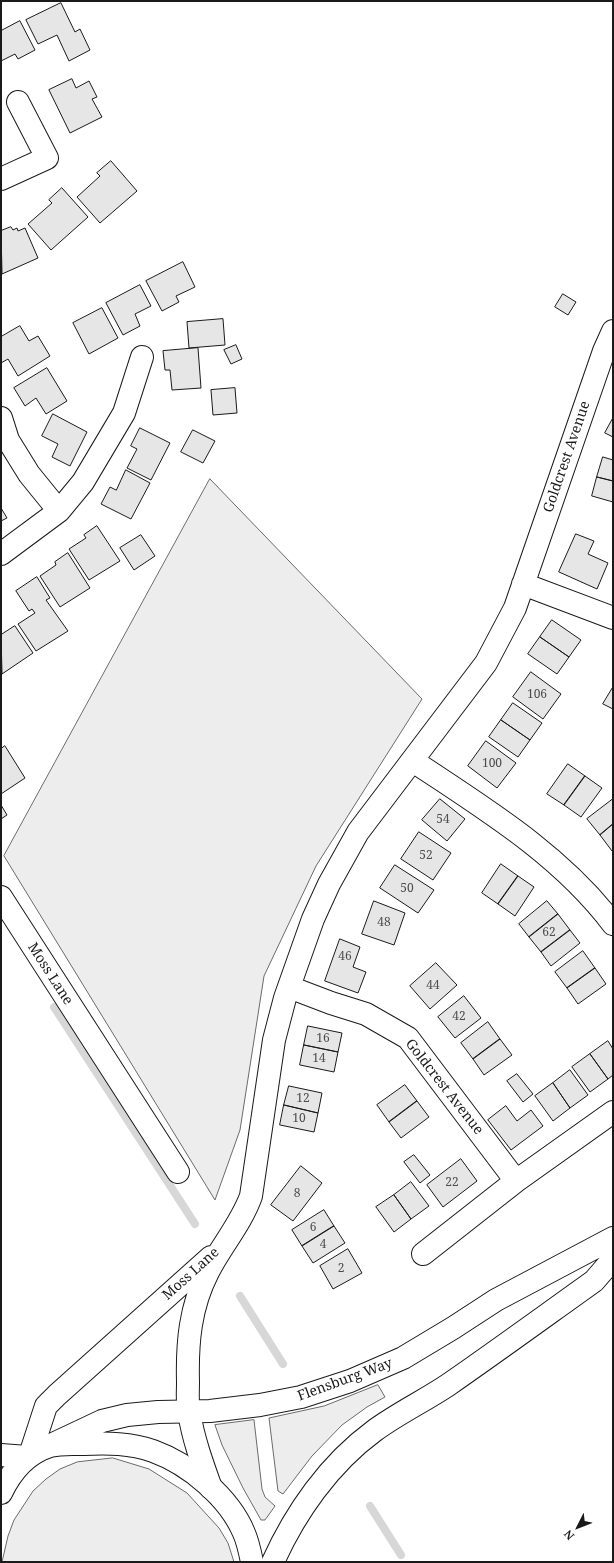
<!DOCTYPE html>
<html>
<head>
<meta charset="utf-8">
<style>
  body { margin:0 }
  #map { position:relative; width:614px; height:1563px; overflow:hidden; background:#fff; font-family:"Noto Serif",serif }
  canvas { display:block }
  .frame { position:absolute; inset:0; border:2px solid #1a1a1a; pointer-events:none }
  .north { position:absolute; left:558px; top:1507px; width:40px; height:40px; -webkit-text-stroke:3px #fff; paint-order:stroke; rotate:228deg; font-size:11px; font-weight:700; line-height:16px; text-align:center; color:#1a1a1a }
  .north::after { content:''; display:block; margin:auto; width:14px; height:18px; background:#1a1a1a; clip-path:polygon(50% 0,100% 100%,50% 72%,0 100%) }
</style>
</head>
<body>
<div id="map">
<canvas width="614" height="1563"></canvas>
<div class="frame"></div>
<div class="north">N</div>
</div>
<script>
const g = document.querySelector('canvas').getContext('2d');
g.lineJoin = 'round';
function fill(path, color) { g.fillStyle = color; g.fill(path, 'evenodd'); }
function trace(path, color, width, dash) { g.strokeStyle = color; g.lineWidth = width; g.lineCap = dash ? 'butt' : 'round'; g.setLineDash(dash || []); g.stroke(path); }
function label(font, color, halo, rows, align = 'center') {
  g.font = font + ' "Noto Serif",serif'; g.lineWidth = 3; g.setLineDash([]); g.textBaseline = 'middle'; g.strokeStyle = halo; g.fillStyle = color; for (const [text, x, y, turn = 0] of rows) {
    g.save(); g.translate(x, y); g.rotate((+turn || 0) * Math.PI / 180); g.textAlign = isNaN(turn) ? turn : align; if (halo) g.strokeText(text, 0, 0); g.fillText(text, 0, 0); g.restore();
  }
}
const built = new Path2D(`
  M 210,479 L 422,699 L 316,866 L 264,976 L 240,1130 L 215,1200 L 4,856 Z
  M 378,1385 L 385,1397 L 367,1407 L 342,1425 L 312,1456 L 283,1494 L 278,1491 L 269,1418 L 324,1406 Z
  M 254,1420 L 262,1489 L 265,1497 L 275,1506 L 265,1520 L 261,1520 L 243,1488 L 222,1445 L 215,1425 Z
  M 113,1458 L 149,1469 L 187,1493 L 219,1528 L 228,1543 L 234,1562 L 2,1562 L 8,1536 L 14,1520 L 33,1491 L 46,1479 L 60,1469 L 77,1462 Z`);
fill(built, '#ededed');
trace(built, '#6a6a6a', 1);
trace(new Path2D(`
  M 54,1007 L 195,1224
  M 240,1296 L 283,1364
  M 370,1506 L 401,1555`), '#d7d7d7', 8);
const building = new Path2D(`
  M 61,3 L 75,32 L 80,29 L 90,50 L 69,61 L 57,35 L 38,44 L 26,20 Z
  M 20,21 L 35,50 L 18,59 L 15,54 L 1,61 L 1,31 Z
  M 72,79 L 76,88 L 89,81 L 97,97 L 92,99 L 102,117 L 70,133 L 49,90 Z
  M 111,161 L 137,191 L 100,223 L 77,197 L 100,176 L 97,173 Z
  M 62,188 L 88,217 L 51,250 L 28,224 L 52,203 L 49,200 Z
  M 11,227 L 13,230 L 17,228 L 18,231 L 25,228 L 38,258 L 2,274 L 1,231 Z
  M 183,262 L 195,287 L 176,296 L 179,302 L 162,311 L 146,281 Z
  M 140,285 L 151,306 L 135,314 L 140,326 L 123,335 L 106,303 Z
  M 563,294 L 576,302 L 568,315 L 555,307 Z
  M 102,308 L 118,338 L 89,354 L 73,323 Z
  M 223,319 L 225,345 L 189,348 L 187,322 Z
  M 20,326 L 29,341 L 38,336 L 50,356 L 18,376 L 8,359 L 1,363 L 1,337 Z
  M 236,345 L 242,359 L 231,364 L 224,350 Z
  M 198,348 L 201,388 L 172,390 L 170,370 L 165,370 L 163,351 Z
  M 47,368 L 67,401 L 46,414 L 36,398 L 25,406 L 14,388 Z
  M 235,388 L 237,413 L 213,415 L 211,390 Z
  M 53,414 L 87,432 L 70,466 L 52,457 L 58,444 L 42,436 Z
  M 613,418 L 613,437 L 605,433 Z
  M 140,428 L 170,443 L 151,480 L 127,468 L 137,449 L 131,446 Z
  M 193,430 L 215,441 L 203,463 L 181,452 Z
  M 603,457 L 613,460 L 613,481 L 597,477 Z
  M 126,470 L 150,483 L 131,519 L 101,504 L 110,487 L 116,490 Z
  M 597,477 L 613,481 L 613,502 L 592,496 Z
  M 1,508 L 7,518 L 1,521 Z
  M 97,526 L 120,561 L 89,580 L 69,549 L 86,538 L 84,535 Z
  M 576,534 L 594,541 L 588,554 L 608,563 L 597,589 L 559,572 Z
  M 141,535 L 155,556 L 134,570 L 120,548 Z
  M 68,553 L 90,588 L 60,607 L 40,576 L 56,565 L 55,562 Z
  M 37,577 L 50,598 L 46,600 L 68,631 L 36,651 L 18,624 L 35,613 L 32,609 L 29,611 L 16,591 Z
  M 552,620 L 581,640 L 569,657 L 540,637 Z
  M 15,626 L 33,653 L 2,674 L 1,635 Z
  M 540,637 L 569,657 L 557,674 L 528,654 Z
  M 531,672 L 561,694 L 543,719 L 513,697 Z
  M 613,687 L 613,709 L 603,704 Z
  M 513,703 L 542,723 L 530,740 L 501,720 Z
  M 501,720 L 530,740 L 518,757 L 489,737 Z
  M 486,741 L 516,763 L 497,788 L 468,766 Z
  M 5,746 L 25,778 L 1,794 L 1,749 Z
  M 568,764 L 585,776 L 564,805 L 547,794 Z
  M 585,776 L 602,788 L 581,817 L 564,805 Z
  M 440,799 L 465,819 L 447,841 L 422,820 Z
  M 613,799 L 613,824 L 600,835 L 587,819 Z
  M 1,805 L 7,815 L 1,819 Z
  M 613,824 L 613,850 L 612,851 L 600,835 Z
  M 419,832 L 451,853 L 433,880 L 401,859 Z
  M 501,864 L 518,876 L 498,904 L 482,893 Z
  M 395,865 L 434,890 L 418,913 L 380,888 Z
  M 518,876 L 534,887 L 515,916 L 498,904 Z
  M 374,901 L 405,913 L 394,945 L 362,934 Z
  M 547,901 L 558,914 L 529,937 L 519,924 Z
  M 558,914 L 570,930 L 541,952 L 529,937 Z
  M 570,930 L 580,943 L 551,966 L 541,952 Z
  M 340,939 L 360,947 L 353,967 L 366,972 L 358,993 L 325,981 Z
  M 583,951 L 595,968 L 567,988 L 555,972 Z
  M 436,963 L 457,985 L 430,1009 L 410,986 Z
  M 595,968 L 606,984 L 578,1004 L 567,988 Z
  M 464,996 L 481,1018 L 455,1038 L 438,1017 Z
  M 488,1022 L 500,1039 L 473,1059 L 461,1043 Z
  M 308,1026 L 342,1033 L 338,1052 L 304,1045 Z
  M 500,1039 L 512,1055 L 484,1075 L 473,1059 Z
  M 608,1041 L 613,1049 L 613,1075 L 608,1079 L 590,1054 Z
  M 304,1045 L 338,1052 L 334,1072 L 300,1065 Z
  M 590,1054 L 608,1079 L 590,1092 L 572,1067 Z
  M 570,1070 L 588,1095 L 570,1108 L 553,1083 Z
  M 517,1074 L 533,1094 L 523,1102 L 507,1081 Z
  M 553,1083 L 570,1108 L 553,1121 L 535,1096 Z
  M 405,1085 L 417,1101 L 389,1122 L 377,1105 Z
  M 289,1086 L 322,1093 L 318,1113 L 284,1105 Z
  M 417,1101 L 429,1117 L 401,1138 L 389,1122 Z
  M 284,1105 L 318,1113 L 314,1132 L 280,1125 Z
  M 506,1106 L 517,1121 L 531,1110 L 543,1126 L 511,1150 L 488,1120 Z
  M 414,1155 L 430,1175 L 420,1183 L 404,1162 Z
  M 461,1159 L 477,1181 L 443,1207 L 427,1185 Z
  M 301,1166 L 322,1183 L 293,1221 L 271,1205 Z
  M 411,1182 L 429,1206 L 411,1219 L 394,1195 Z
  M 394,1195 L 411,1219 L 394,1232 L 376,1207 Z
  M 324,1210 L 334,1226 L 302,1246 L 292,1230 Z
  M 334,1226 L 345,1243 L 313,1263 L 302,1246 Z
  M 348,1249 L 362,1273 L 333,1289 L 320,1266 Z`);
fill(building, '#e6e6e6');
trace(building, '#1a1a1a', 1);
const minor = new Path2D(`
  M 1,179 L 47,158 L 18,102
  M 1,418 L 8,440 L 29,474 L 59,511
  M 1,554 L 59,511 L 83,482 L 124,413 L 142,357
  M 523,584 L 613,618
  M 413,761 C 485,809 560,854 613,924
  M 1,897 L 178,1172
  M 289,987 L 331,1003 L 366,1014 L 408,1038 L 516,1181
  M 423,1254 L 516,1181 L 613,1112
  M 30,1455 L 46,1406 L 57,1395 L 211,1257
  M 211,1488 C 202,1463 193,1438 189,1412 C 187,1402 188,1392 188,1382 C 187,1343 190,1307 208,1272 C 221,1246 241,1224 251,1196 L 274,1040 L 285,998 L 313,919 L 329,884 L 358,832 L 486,663 L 515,608 L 604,351 L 613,331`);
const major = new Path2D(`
  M 51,1445 L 102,1421 L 127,1415 L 158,1412 L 210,1411 L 260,1405 L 301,1397 L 350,1381 L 403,1358 L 453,1328 L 496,1300 L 613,1238
  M 273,1562 C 295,1513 329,1464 374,1431 C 397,1414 424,1401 448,1385 C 497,1351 545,1316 594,1281 L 613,1259`);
const highway = new Path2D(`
  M 1,1455 L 27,1457
  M 1,1493 C 11,1472 27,1453 50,1446 C 60,1443 73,1444 84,1444 C 107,1443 131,1443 153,1451 C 189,1464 229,1497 244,1533 C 248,1542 250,1552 252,1562`);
trace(minor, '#1a1a1a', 24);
trace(major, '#1a1a1a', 24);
trace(highway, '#1a1a1a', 24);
trace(minor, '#fff', 22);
trace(major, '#fff', 22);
trace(highway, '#fff', 22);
label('12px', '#4d4d4d', null, [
  ["106",537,695],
  ["100",492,764],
  ["54",443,820],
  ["52",426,856],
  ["50",407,889],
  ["48",384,923],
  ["62",549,933],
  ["46",345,957],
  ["44",433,986],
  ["42",459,1017],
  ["16",323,1039],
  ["14",319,1059],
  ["12",303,1099],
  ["10",299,1119],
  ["22",452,1183],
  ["8",297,1194],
  ["6",313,1228],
  ["4",323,1245],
  ["2",341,1269]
]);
label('14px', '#1a1a1a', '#fff', [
  ["Goldcrest Avenue",567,457,-71],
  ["Moss Lane",50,974,57],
  ["Goldcrest Avenue",444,1087,52],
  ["Moss Lane",191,1274,-42],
  ["Flensburg Way",345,1380,-20]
]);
</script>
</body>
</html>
